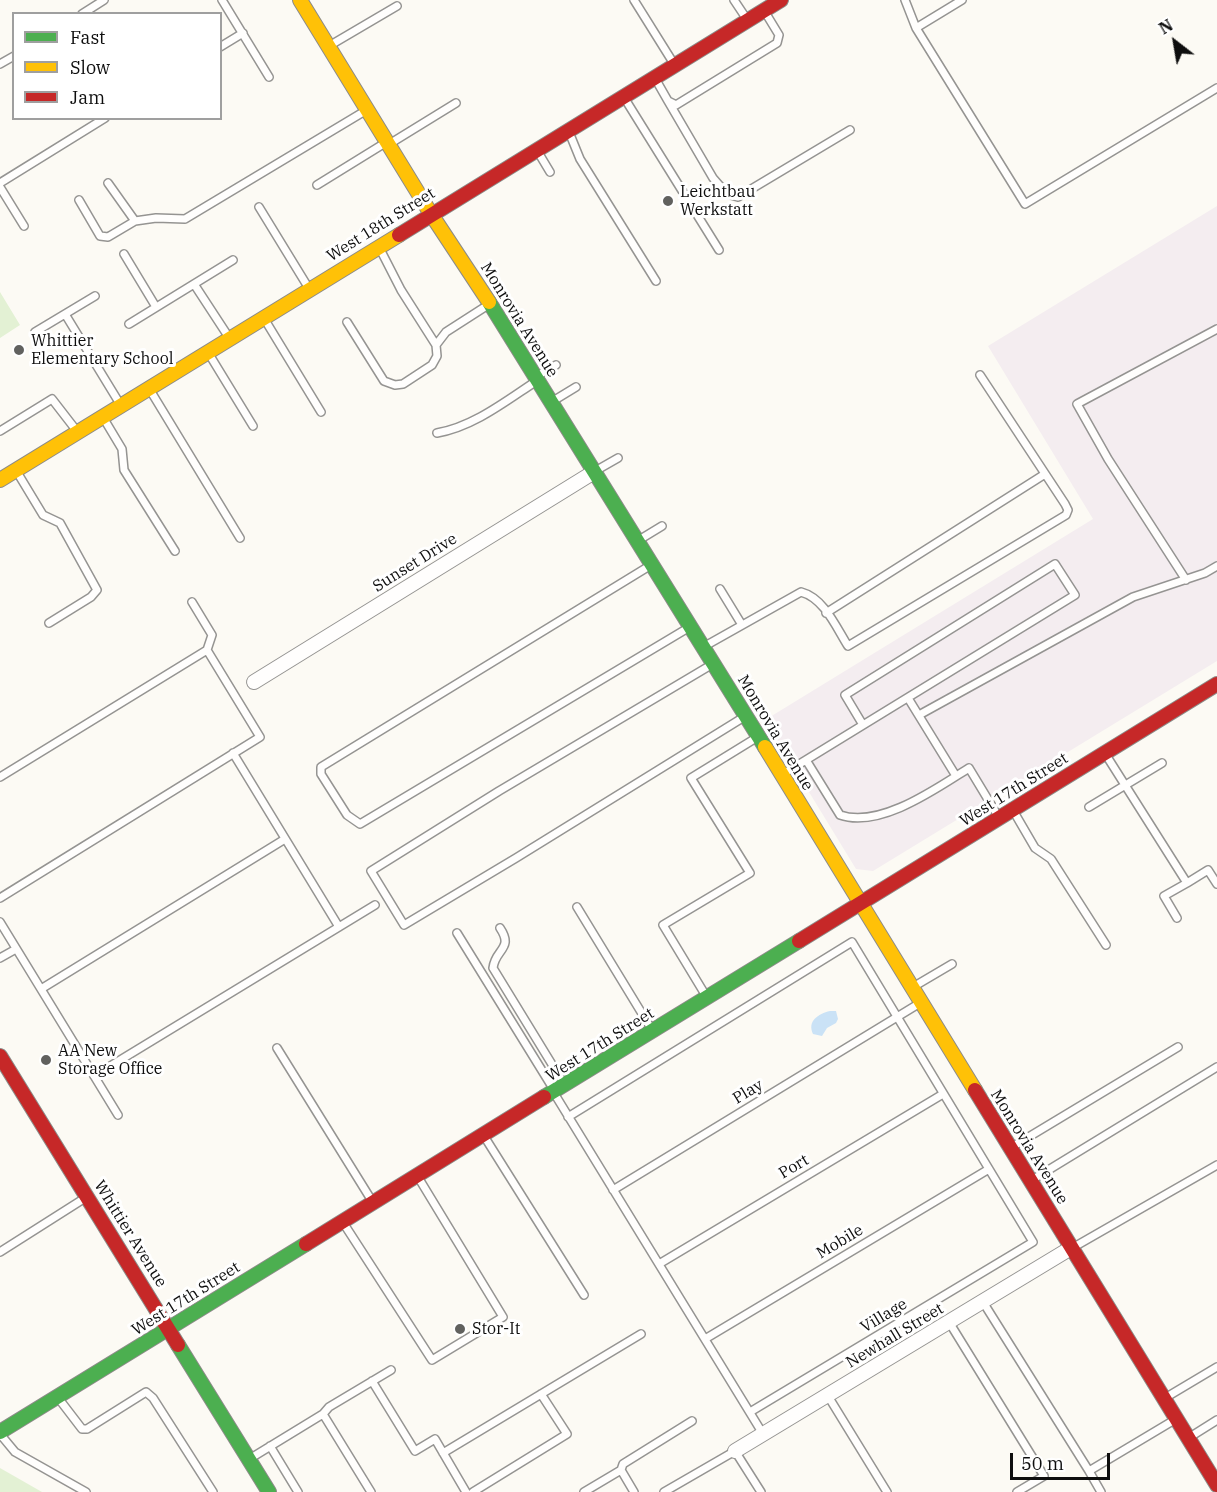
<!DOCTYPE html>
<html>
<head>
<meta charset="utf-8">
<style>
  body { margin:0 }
  #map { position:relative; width:1217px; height:1492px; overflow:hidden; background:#fcfaf4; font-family:"IBM Plex Serif",serif }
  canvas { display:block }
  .legend { position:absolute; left:12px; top:12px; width:210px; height:108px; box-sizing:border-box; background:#fff; border:2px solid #9f9f9f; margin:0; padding:8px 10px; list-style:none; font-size:18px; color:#0e0e0e }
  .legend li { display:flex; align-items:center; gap:12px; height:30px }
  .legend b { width:30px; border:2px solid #9f9f9f }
  .north { position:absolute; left:1145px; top:12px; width:60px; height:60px; -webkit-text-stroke:4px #fff; paint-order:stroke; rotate:329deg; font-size:16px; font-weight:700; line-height:24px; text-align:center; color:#0e0e0e }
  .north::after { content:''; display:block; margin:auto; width:21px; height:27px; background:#0e0e0e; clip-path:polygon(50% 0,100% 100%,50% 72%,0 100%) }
  .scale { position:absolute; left:1010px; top:1453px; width:100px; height:27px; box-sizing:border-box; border:3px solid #0e0e0e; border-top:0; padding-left:8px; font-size:18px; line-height:21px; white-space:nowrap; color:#0e0e0e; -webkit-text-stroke:4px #fff; paint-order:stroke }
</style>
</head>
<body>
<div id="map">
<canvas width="1217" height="1492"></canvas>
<ul class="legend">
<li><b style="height:8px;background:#4caf50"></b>Fast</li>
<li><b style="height:8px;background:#ffc107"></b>Slow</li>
<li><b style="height:8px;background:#c62828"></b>Jam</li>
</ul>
<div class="north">N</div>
<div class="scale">50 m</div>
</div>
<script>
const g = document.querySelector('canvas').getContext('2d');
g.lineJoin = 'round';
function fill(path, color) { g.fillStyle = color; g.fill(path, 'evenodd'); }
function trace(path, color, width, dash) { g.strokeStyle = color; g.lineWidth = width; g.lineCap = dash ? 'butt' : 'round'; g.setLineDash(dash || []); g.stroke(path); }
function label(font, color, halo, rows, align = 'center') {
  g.font = font + ' "IBM Plex Serif",serif'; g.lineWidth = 6; g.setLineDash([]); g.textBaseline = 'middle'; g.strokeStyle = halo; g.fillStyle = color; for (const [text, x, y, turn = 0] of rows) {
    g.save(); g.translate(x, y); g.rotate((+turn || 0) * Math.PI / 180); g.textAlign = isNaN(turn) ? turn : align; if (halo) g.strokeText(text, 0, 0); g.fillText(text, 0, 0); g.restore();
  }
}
fill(new Path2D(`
  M 1217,206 L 1217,661 L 873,871 L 856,869 L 765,720 L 1093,519 L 988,346 Z`), '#f4edf0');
fill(new Path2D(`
  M 0,292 L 20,325 L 0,338 Z
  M 0,1468 L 42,1492 L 0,1492 Z`), '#e3f1d4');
fill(new Path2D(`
  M 830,1011 L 836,1011 L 838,1019 L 836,1023 L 827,1028 L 822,1036 L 813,1034 C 807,1021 818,1014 830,1011 Z`), '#cae2f6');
const lane = new Path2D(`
  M 222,0 L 269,77
  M 634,0 L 674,64
  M 734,0 L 746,18
  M 905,0 L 916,28 L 1025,204 L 1217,88
  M 82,14 L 104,0
  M 916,28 L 962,0
  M 329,46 L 397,6
  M 220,47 L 243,33
  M 0,64 L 14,56
  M 656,80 L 668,101 L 676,105 L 777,43 L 779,35 L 765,12
  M 625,99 L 719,250
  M 668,101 L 713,178 L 727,194 L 738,197 L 850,130
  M 569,132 L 580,159 L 656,281
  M 391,143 L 456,103
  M 538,152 L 550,172
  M 0,183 L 105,118
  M 108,183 L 135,221
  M 317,185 L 385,143
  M 0,187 L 24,226
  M 79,200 L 100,236 L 108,237 L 135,221 L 156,218 L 185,219 L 365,111
  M 259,207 L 308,287
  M 380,249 L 401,290 L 436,345
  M 124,254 L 156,307
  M 194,284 L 228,336
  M 65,314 L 120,404
  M 265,320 L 321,412
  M 347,322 L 384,381 L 395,385 L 403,384 L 432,365 L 437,356 L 436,345 L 446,332 L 488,305
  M 129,324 L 233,260
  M 35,332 L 95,296
  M 209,354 L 253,426
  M 537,376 L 556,365
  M 150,390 L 240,538
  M 553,401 L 576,387
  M 104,419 L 122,449 L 124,470 L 175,551
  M 0,431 L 52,399 L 76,430
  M 437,433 C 473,427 506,401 535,382
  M 597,470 L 618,458
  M 17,472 L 43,515 L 60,523 L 97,590 L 91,597 L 49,623
  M 639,540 L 662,526
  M 651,565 L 321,767 L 321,774 L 347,815 L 360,824 L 688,628
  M 1186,580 L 1108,459 L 1077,404 L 1217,329
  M 720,589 L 742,625
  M 826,613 L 1045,474
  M 705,646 L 801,592 C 824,598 836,627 848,646 L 1066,515 L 1068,510 L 1065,504 L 980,375
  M 711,665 L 499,791 L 371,871 L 404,925 L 516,858 L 744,717
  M 908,698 L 956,776
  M 919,715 L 1133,597 L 1205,573 L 1217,566
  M 233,753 L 339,927
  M 1106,755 L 1187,883 L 1208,870 L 1217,884
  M 806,760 L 1075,595 L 1055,564 L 845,695 L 863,725
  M 783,774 L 806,760 L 840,815 C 880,829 937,788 969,768 L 998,816
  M 0,777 L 207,650 L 212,635 L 192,602
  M 1089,807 L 1162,763
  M 1014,812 L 1035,848 L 1051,859 L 1106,945
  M 0,898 L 260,737 L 207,650
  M 577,907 L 652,1030
  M 1177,918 L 1164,896 L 1187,883
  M 0,922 L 118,1115
  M 500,928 C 514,949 495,949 493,968 L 564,1084
  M 457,933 L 554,1090
  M 0,958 L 16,949
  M 913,987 L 952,964
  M 41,989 L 285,839
  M 706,996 L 663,925 L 750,873 L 691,778 L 756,738
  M 277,1048 L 372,1201
  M 94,1076 L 375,905
  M 554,1093 L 763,1434
  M 568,1117 L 852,942 L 1033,1242 L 750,1412
  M 484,1136 L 584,1295
  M 1012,1147 L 1178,1047
  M 1032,1180 L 1217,1067
  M 613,1190 L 920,1003
  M 344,1224 L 432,1360 L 503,1317 L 418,1177
  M 1074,1247 L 1217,1165
  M 0,1252 L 85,1198
  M 659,1264 L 943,1094
  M 983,1302 L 1089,1471 L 1176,1419
  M 949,1322 L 1044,1476 L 1017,1492
  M 705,1339 L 989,1169
  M 372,1381 L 415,1451 L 435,1439 L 466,1492
  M 828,1396 L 887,1492
  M 1165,1398 L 1217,1367
  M 59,1399 L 82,1429 L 87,1429 L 146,1392 L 153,1398 L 213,1492
  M 323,1414 L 371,1492
  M 0,1434 L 15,1452 L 86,1492
  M 1190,1437 L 1217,1420
  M 270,1446 L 298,1492
  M 443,1453 L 641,1334
  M 251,1458 L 323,1414 L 329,1407 L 391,1370
  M 621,1470 L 634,1492
  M 1089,1471 L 1101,1492
  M 473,1492 L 567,1434 L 541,1394
  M 584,1492 L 621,1470 L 623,1464 L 692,1421
  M 664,1492 L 735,1451 L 761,1492`);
const street = new Path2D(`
  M 254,682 L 594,472
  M 735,1451 L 1071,1248`);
const fast = new Path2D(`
  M 489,302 L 765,747
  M 544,1097 L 799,941
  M 178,1345 L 269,1492
  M 0,1432 L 306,1244`);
const slow = new Path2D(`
  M 300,0 L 431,214 L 489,302
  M 0,480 L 399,235
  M 765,747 L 975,1090`);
const jam = new Path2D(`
  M 399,235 L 781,0
  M 799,941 L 1217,684
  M 0,1056 L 178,1345
  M 975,1090 L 1217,1485
  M 306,1244 L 544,1097`);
trace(lane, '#959492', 10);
trace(street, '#959492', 16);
trace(fast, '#8c8b88', 16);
trace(slow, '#8c8b88', 16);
trace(jam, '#8c8b88', 16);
trace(lane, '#fffefd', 7);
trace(street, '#fffefd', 14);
trace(fast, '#4caf50', 14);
trace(slow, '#ffc107', 14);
trace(jam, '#c62828', 14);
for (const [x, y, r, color] of [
  [668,201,6,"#61615e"],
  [19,350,6,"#61615e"],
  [46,1060,6,"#61615e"],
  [460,1329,6,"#61615e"]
]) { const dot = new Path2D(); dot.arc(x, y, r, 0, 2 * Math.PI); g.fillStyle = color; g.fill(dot); trace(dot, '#fff', 2); }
label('16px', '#0e0e0e', '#fff', [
  ["Leichtbau",680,192],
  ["Werkstatt",680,210],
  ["Whittier",31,341],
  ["Elementary School",31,359],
  ["AA New",58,1051],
  ["Storage Office",58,1069],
  ["Stor-It",472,1329]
], 'left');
label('16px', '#0e0e0e', '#fff', [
  ["West 18th Street",381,225,-32],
  ["Monrovia Avenue",519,320,58],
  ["Sunset Drive",415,563,-32],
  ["Monrovia Avenue",775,733,59],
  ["West 17th Street",1014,790,-32],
  ["West 17th Street",600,1045,-32],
  ["Play",748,1092,-31],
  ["Monrovia Avenue",1029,1147,58],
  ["Port",794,1167,-31],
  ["Whittier Avenue",130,1234,58],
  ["Mobile",840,1242,-31],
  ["West 17th Street",186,1299,-32],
  ["Village",884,1316,-31],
  ["Newhall Street",895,1336,-31]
]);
</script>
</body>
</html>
